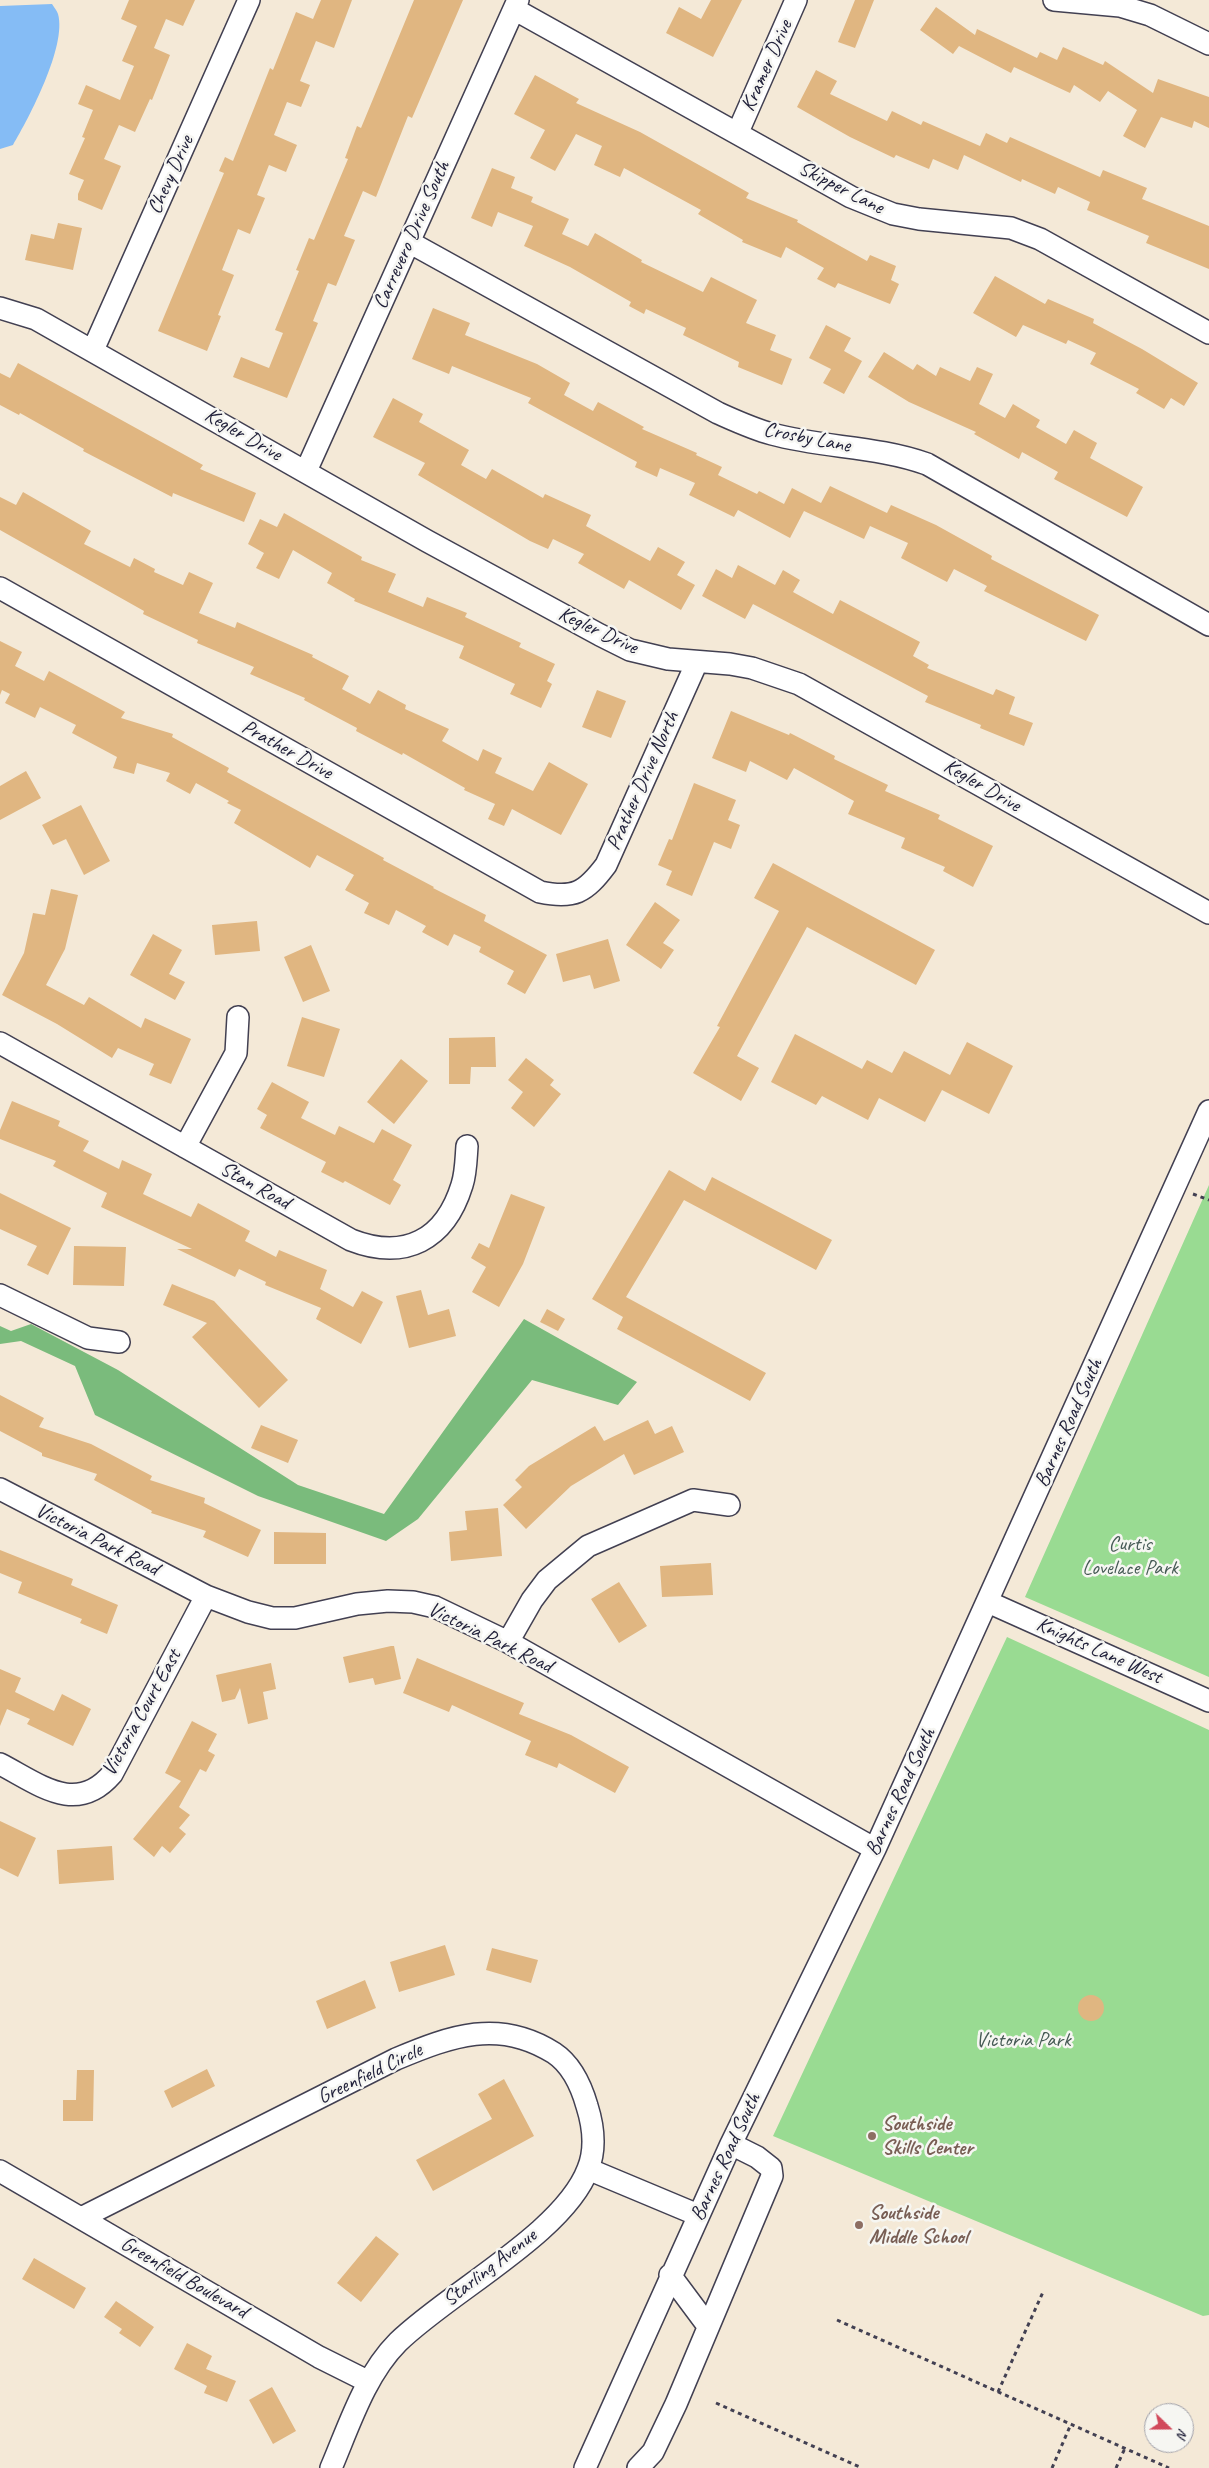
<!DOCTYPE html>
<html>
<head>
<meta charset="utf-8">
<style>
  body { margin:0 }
  #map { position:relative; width:1209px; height:2468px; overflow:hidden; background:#f4e9d7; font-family:Caveat,sans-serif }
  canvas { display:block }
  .north { position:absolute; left:1144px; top:2403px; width:50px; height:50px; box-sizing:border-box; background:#f6f6f2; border:1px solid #a1a1a9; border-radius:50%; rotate:112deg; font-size:14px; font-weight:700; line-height:20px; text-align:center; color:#22223b }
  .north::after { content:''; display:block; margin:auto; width:18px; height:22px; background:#d1495b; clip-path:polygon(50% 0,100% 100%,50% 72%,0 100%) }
</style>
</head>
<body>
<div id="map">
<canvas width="1209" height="2468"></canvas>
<div class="north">N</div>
</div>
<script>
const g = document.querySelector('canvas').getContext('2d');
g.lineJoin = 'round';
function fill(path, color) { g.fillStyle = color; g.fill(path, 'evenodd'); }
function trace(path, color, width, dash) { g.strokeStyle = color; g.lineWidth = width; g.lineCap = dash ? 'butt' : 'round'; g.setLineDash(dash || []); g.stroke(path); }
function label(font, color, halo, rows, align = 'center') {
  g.font = font + ' Caveat,sans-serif'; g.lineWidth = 5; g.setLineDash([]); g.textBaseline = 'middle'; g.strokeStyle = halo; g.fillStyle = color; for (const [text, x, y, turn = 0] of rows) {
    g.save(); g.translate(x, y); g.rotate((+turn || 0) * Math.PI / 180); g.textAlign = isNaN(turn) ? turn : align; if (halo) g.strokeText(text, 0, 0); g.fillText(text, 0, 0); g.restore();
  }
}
fill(new Path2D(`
  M 1209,1185 L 1209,1677 L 1025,1597 Z
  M 1007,1637 L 1209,1730 L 1209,2315 L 1203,2316 L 773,2136 Z`), '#99db92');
fill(new Path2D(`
  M 524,1319 L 637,1382 L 618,1405 L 532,1380 L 418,1519 L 386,1541 L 258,1496 L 95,1415 L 75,1366 L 21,1341 L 0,1344 L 0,1326 L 11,1331 L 31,1324 L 118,1370 L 298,1485 L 384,1514 Z`), '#7abb7c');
fill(new Path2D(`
  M 52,4 C 54,7 57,11 58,14 C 67,46 29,118 13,145 L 0,149 L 0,6 Z`), '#85bcf5');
fill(new Path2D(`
  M 129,0 L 195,0 L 183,26 L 166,19 L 154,48 L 170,55 L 152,100 L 150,99 L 135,132 L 119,125 L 104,159 L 121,166 L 102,210 L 78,200 L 78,194 L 84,180 L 69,174 L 85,138 L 82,137 L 93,110 L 78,104 L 86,85 L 120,100 L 134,66 L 122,61 L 137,26 L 121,19 Z
  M 321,0 L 352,0 L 334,48 L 316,41 L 300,81 L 310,85 L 301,107 L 287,102 L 274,135 L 297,145 L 286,172 L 269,165 L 257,195 L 265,198 L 250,234 L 238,229 L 222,270 L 234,275 L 218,315 L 221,316 L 207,351 L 158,331 L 224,173 L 219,171 L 225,157 L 233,161 L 270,68 L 273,70 L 296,12 L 313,19 Z
  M 414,0 L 463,0 L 412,118 L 408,116 L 376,197 L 363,191 L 344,236 L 355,240 L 336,286 L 328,283 L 313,321 L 318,323 L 287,398 L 233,377 L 241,357 L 269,368 L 283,333 L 275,330 L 299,271 L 296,270 L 309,238 L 314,240 L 348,159 L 345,158 L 357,126 L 361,128 Z
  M 711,0 L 742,0 L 713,57 L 666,33 L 679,7 L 701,19 Z
  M 855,0 L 874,0 L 855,48 L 838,42 Z
  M 936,7 L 975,35 L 977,29 L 1037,58 L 1040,52 L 1057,60 L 1063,47 L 1103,65 L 1105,61 L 1153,93 L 1158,79 L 1209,97 L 1209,128 L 1194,121 L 1192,128 L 1161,117 L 1145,148 L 1123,136 L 1137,110 L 1108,91 L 1100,102 L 1074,85 L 1070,93 L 1014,67 L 1011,73 L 959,46 L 953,54 L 920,30 Z
  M 816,70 L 837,81 L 830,94 L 887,121 L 892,111 L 921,125 L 923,121 L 980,146 L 986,133 L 1007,143 L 1010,137 L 1100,177 L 1103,170 L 1147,188 L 1142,199 L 1209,226 L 1209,269 L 1146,243 L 1149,236 L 1087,210 L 1090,202 L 1058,187 L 1055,194 L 1022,179 L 1021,182 L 964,155 L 958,170 L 933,159 L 929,169 L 896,155 L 894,158 L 850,137 L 797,107 Z
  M 535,75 L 579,99 L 576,103 L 640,132 L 749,193 L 746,198 L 798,220 L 797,222 L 867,261 L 870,255 L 896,266 L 891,280 L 899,284 L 890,304 L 838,283 L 835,288 L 817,279 L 824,268 L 786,247 L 781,258 L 742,242 L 743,240 L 698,214 L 701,210 L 624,168 L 620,177 L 594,165 L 602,146 L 576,134 L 555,171 L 530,158 L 545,130 L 514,114 Z
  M 492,168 L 515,177 L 511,188 L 533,197 L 531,202 L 569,219 L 562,234 L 588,246 L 595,233 L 642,260 L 641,262 L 703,292 L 711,277 L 757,300 L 746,323 L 776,335 L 770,350 L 792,359 L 782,385 L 738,367 L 739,362 L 683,335 L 686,328 L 646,309 L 644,314 L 629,306 L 631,302 L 570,267 L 524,246 L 533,226 L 498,212 L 492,227 L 471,218 Z
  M 58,223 L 82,228 L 73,270 L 25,260 L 31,234 L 54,239 Z
  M 995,276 L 1045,304 L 1048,299 L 1094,319 L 1093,323 L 1142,349 L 1198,383 L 1184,406 L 1171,398 L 1164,409 L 1136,393 L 1139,389 L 1090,364 L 1096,353 L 1068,340 L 1066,344 L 1023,325 L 1016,337 L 973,313 Z
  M 433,308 L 470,323 L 465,335 L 537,364 L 570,383 L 564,395 L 593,411 L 598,402 L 644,427 L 642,429 L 697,453 L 696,455 L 722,467 L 718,475 L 757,494 L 759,491 L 784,504 L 792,488 L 821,503 L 830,486 L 887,513 L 891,505 L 936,525 L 992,556 L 991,559 L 1099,615 L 1086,641 L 984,591 L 987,586 L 954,569 L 947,582 L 901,558 L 908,543 L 870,526 L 864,539 L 804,511 L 790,538 L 738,510 L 734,517 L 689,495 L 695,483 L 660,468 L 657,477 L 635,467 L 637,462 L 528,403 L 531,398 L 452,366 L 449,374 L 412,359 Z
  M 826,325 L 851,338 L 844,351 L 862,361 L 844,394 L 823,383 L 831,369 L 809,358 Z
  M 884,352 L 913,370 L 917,364 L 936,376 L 940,367 L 970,381 L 977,367 L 993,374 L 979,404 L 1005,418 L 1013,404 L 1040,420 L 1036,427 L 1066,444 L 1074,430 L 1097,443 L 1090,458 L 1143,487 L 1127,517 L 1054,479 L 1058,472 L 1022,452 L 1019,459 L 974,434 L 976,432 L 909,402 L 868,377 Z
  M 18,363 L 203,465 L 200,469 L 256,493 L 244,522 L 173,493 L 172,497 L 83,451 L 84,449 L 20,413 L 19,415 L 0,405 L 0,373 L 10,378 Z
  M 393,398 L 423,414 L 419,422 L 469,450 L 461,465 L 486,479 L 492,469 L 543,498 L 545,494 L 591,515 L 586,526 L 650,561 L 658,547 L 685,562 L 677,575 L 695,585 L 681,610 L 629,580 L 624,589 L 578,563 L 584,554 L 553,539 L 548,549 L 530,541 L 418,475 L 425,463 L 373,437 Z
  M 23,492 L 91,531 L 84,544 L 130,567 L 134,558 L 155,569 L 154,572 L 183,585 L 189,572 L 213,583 L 199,613 L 235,628 L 237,622 L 313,655 L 312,657 L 349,676 L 342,689 L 370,704 L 378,690 L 406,705 L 405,709 L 449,729 L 442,741 L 478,761 L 483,749 L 502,758 L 495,773 L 533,791 L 549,762 L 588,784 L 561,835 L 512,809 L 504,826 L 488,819 L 495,804 L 464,790 L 465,788 L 403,753 L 402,755 L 356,731 L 357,728 L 304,700 L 305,698 L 250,674 L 254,667 L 197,643 L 198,640 L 143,614 L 144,611 L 0,530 L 0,497 L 16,505 Z
  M 284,513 L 362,557 L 361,560 L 396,574 L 388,592 L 423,607 L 427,597 L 467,613 L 465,617 L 521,643 L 519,647 L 555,664 L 547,681 L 552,684 L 541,708 L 510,694 L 515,684 L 459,658 L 464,646 L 354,601 L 355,599 L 327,583 L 332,573 L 293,550 L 279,579 L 256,568 L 264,553 L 248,544 L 260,519 L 277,527 Z
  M 738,565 L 775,585 L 783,570 L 800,580 L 793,592 L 833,614 L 840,600 L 920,642 L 913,656 L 929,665 L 927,668 L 993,695 L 996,689 L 1015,697 L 1009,714 L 1033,723 L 1024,746 L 980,728 L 981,725 L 925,702 L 928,696 L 753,604 L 745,619 L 702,596 L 716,569 L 732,578 Z
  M 0,641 L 22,652 L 15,666 L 44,681 L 49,671 L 125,712 L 121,718 L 173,734 L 172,737 L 229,768 L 227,772 L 384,858 L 383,860 L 434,887 L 433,888 L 486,915 L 484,921 L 547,955 L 525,994 L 507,984 L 514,971 L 479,952 L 481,947 L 454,934 L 448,946 L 422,932 L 426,926 L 396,910 L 389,925 L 364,913 L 369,903 L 345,890 L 354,875 L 317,855 L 310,868 L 234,823 L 241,810 L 227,803 L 229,801 L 196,783 L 190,794 L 166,781 L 170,773 L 137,763 L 134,774 L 113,768 L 117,757 L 72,733 L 76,725 L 40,707 L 35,718 L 5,703 L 10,694 L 2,690 L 0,695 Z
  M 597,690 L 626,701 L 611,738 L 582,727 Z
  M 731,711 L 789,735 L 790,733 L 835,756 L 834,759 L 888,785 L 885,791 L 940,815 L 938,819 L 993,846 L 973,887 L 943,871 L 945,867 L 901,848 L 905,838 L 848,814 L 854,801 L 794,768 L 787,780 L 750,761 L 746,772 L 712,758 Z
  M 26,771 L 41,798 L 0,820 L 0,786 Z
  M 694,783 L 736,800 L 728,820 L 740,825 L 731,849 L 714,842 L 692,896 L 666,885 L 672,871 L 658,865 L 669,839 L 672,840 Z
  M 81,805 L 110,861 L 84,875 L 66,839 L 53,845 L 42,825 Z
  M 773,863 L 935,950 L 916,985 L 807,927 L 737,1056 L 759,1068 L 741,1101 L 693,1073 L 720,1027 L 717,1026 L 779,911 L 754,898 Z
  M 51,889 L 78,895 L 65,949 L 46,985 L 84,1005 L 89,997 L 141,1028 L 145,1018 L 191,1039 L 171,1084 L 149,1075 L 154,1064 L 118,1048 L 112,1058 L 57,1024 L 2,995 L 24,953 L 33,913 L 45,915 Z
  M 655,902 L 680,920 L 663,943 L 674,950 L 661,969 L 626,945 Z
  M 257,921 L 260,951 L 215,955 L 212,925 Z
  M 153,934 L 182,950 L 169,974 L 185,982 L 175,1000 L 130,975 Z
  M 608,939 L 620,981 L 594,989 L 590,975 L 563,982 L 556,954 Z
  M 311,945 L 330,991 L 303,1002 L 284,957 Z
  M 302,1017 L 340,1029 L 324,1077 L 287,1066 Z
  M 795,1034 L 862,1069 L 867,1060 L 892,1073 L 904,1051 L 950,1075 L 967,1042 L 1013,1066 L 989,1114 L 942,1090 L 925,1122 L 879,1098 L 868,1120 L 822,1096 L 816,1105 L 771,1082 Z
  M 495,1037 L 496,1067 L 471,1067 L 470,1084 L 449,1084 L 449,1038 Z
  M 526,1058 L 554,1080 L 550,1085 L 561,1094 L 534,1127 L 511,1108 L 523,1092 L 508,1080 Z
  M 401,1059 L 428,1081 L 394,1124 L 367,1102 Z
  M 272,1082 L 309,1102 L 301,1118 L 335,1135 L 339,1126 L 374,1143 L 382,1129 L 412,1145 L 393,1180 L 401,1185 L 390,1205 L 345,1181 L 343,1183 L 321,1172 L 326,1162 L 260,1128 L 267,1115 L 257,1109 Z
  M 12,1101 L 60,1121 L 58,1126 L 89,1141 L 83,1151 L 119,1169 L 122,1160 L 152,1174 L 143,1194 L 191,1217 L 198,1203 L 250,1231 L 245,1241 L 276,1257 L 279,1250 L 327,1270 L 320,1289 L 353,1307 L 362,1291 L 383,1302 L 361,1344 L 316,1319 L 321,1308 L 265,1285 L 266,1282 L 239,1269 L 235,1277 L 177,1249 L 192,1249 L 101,1207 L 107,1193 L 53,1166 L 56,1161 L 0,1139 L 0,1130 Z
  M 669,1170 L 705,1191 L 712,1177 L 832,1240 L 816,1270 L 684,1200 L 626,1297 L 766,1373 L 750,1401 L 617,1329 L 623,1317 L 592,1299 Z
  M 0,1193 L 71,1228 L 48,1275 L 27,1265 L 37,1246 L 0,1229 Z
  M 511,1194 L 545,1207 L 523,1264 L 499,1307 L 472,1292 L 486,1267 L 471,1258 L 479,1243 L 489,1248 Z
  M 74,1246 L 126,1247 L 124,1286 L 73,1285 Z
  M 172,1284 L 214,1301 L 288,1380 L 259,1408 L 192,1337 L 207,1323 L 163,1305 Z
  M 421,1290 L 428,1315 L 449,1309 L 456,1336 L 409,1348 L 396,1296 Z
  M 547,1309 L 565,1319 L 558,1331 L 540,1322 Z
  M 0,1395 L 44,1418 L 39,1427 L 91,1444 L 152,1476 L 150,1480 L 205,1498 L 204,1503 L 261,1530 L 248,1557 L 203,1537 L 206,1531 L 151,1513 L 152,1511 L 94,1480 L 97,1474 L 42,1456 L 42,1453 L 0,1431 Z
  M 648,1420 L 655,1434 L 672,1426 L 684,1452 L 634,1475 L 624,1454 L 571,1486 L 526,1529 L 503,1505 L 522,1487 L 515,1480 L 529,1466 L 595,1426 L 604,1441 Z
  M 261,1425 L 298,1440 L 288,1463 L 251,1448 Z
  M 498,1508 L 502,1556 L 451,1561 L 449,1532 L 467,1530 L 465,1511 Z
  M 274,1532 L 326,1533 L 326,1564 L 274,1564 Z
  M 0,1550 L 73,1579 L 71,1585 L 118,1605 L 107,1634 L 80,1623 L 82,1619 L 18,1593 L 22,1582 L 0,1573 Z
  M 711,1563 L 713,1595 L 662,1597 L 660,1566 Z
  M 619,1582 L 647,1626 L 619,1643 L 591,1599 Z
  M 391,1646 L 394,1646 L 401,1679 L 375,1685 L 373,1678 L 349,1683 L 343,1657 Z
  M 417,1658 L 524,1703 L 519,1714 L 571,1735 L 629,1767 L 615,1793 L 559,1763 L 557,1768 L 525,1755 L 531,1741 L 452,1705 L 449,1712 L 403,1693 Z
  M 271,1663 L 276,1689 L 263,1692 L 268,1719 L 248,1724 L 240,1688 L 235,1699 L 222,1702 L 216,1675 Z
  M 0,1669 L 21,1678 L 15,1692 L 54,1711 L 62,1694 L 91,1709 L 73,1746 L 27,1724 L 30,1719 L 7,1709 L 0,1726 Z
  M 192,1721 L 217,1734 L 208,1751 L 215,1755 L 206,1772 L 200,1769 L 179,1807 L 190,1815 L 179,1828 L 186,1834 L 170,1853 L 162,1846 L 154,1857 L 133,1839 L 181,1781 L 165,1773 Z
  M 0,1821 L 36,1838 L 18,1877 L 0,1868 Z
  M 112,1846 L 114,1880 L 59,1884 L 57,1850 Z
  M 445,1945 L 455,1975 L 399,1992 L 390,1962 Z
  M 492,1948 L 538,1960 L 531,1983 L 486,1970 Z
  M 365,1980 L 376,2008 L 327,2029 L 316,2001 Z
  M1078 2008a13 13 0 1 1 26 0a13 13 0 1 1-26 0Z
  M 207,2069 L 215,2086 L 172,2108 L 164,2091 Z
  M 77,2070 L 94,2070 L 93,2121 L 63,2121 L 63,2100 L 76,2100 Z
  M 504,2079 L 534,2136 L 433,2191 L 416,2160 L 492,2119 L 478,2094 Z
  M 376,2236 L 399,2254 L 361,2302 L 337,2283 Z
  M 34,2258 L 86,2288 L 74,2309 L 22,2279 Z
  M 116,2301 L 154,2327 L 140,2347 L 119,2333 L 122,2329 L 104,2317 Z
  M 187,2343 L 212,2356 L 206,2369 L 236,2381 L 227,2402 L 204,2393 L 207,2386 L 174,2369 Z
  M 272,2387 L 296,2431 L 273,2444 L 249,2400 Z`), '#e0b681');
const minor = new Path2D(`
  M 1054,0 L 1120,6 L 1150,15 L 1209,44
  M 514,9 L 851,197 L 893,214 L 919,219 L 1011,228 L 1040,239 L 1209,333
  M 738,132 L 796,0
  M 409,242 L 718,413 C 736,421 753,429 772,434 C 823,448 877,446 927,464 L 1209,625
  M 0,308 L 36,319 L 427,541 L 600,635 L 630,650 L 668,659 L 730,664 L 752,668 L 799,684 L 1209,913
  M 93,350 L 249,0
  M 306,471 L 518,0
  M 0,588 L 540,892 C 574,899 585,893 606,865 L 697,662
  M 0,1043 L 351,1240 C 405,1261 445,1240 462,1185 C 466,1173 466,1159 467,1146
  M 185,1147 L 236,1053 L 238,1017
  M 0,1295 L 88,1338 L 119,1342
  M 0,1489 L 206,1596 L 248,1612 L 272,1618 L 295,1618 L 357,1604 L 388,1601 L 413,1602 L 435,1607 L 508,1642 L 875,1849
  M 988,1602 L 1209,1701
  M 508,1642 L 532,1600 L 547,1580 L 588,1546 L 693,1500 L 729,1505
  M 0,1764 C 39,1784 76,1816 112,1774 L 206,1596
  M 588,2169 L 698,2215
  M 0,2171 L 319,2357 L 369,2382
  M 81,2218 L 396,2059 C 451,2036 499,2018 554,2053 C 572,2065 581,2085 587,2106 C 593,2125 596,2149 588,2169 C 564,2233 449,2292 398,2342 C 365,2375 349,2426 331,2468
  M 670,2275 L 708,2326
  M 585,2468 L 731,2144 L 875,1849 L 1209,1111
  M 638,2468 L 653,2452 L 676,2404 L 772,2176 L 771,2168 L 757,2157 L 731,2144`);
trace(minor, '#424052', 24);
trace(new Path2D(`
  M 1193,1194 L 1209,1200
  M 837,2320 L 1169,2468
  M 998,2392 L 1043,2292
  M 716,2403 L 862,2468
  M 1052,2468 L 1071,2424
  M 1116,2468 L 1125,2448`), '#424052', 3, [4, 4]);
trace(minor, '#fff', 21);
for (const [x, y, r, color] of [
  [872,2136,5,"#8d6e63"],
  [859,2225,5,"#8d6e63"]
]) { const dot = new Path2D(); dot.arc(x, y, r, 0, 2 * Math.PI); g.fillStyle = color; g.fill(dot); trace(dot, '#f6f6f2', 2); }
label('21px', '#22223b', '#f6f6f2', [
  ["Kramer Drive",767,66,-66],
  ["Chevy Drive",171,175,-66],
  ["Skipper Lane",841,188,27],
  ["Carrevero Drive South",412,235,-66],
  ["Kegler Drive",243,435,30],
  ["Crosby Lane",807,438,11],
  ["Kegler Drive",598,631,25],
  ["Prather Drive",287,750,29],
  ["Prather Drive North",643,781,-66],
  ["Kegler Drive",982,786,30],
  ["Stan Road",255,1186,29],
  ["Barnes Road South",1069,1423,-66],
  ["Victoria Park Road",97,1540,27],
  ["Victoria Park Road",490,1638,26],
  ["Knights Lane West",1099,1651,24],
  ["Victoria Court East",142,1713,-61],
  ["Barnes Road South",901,1792,-65],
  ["Greenfield Circle",370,2074,-26],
  ["Barnes Road South",726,2157,-65],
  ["Starling Avenue",490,2268,-38],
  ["Greenfield Boulevard",184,2278,30]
]);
label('21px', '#465a55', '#f6f6f2', [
  ["Curtis",1130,1544],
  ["Lovelace Park",1130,1568],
  ["Victoria Park",1023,2040]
]);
label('bold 21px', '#785e54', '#f6f6f2', [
  ["Southside",882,2124],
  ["Skills Center",882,2148],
  ["Southside",869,2213],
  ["Middle School",869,2237]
], 'left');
</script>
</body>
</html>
